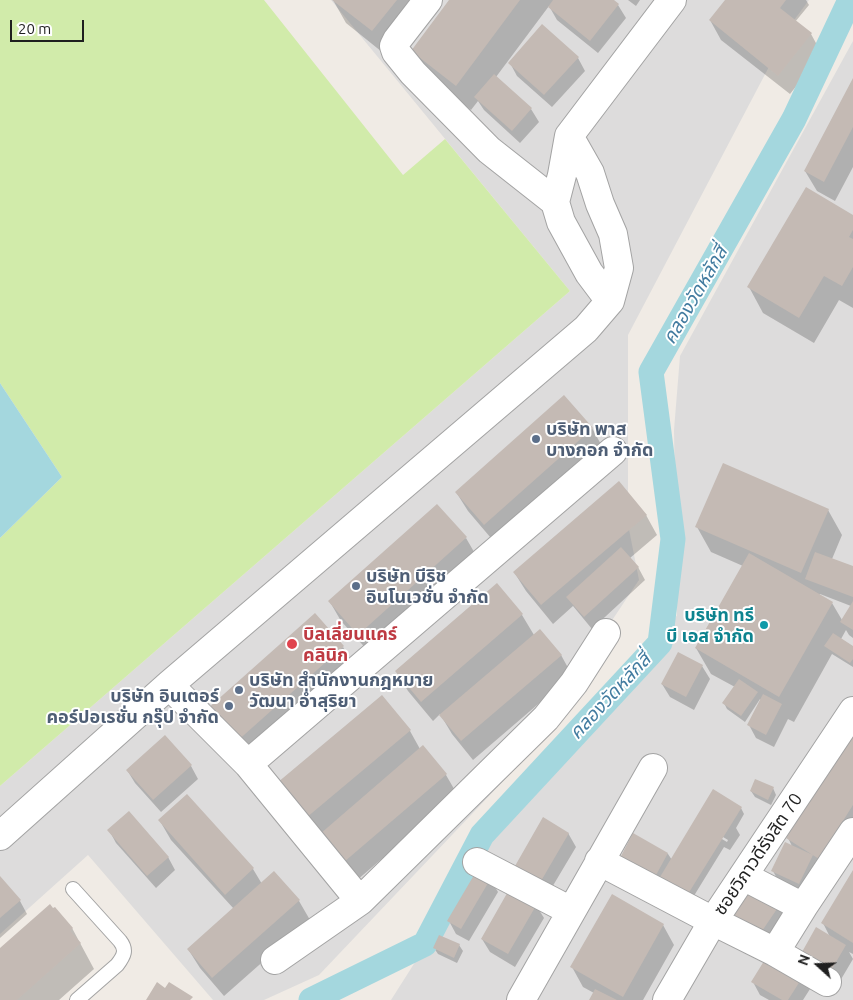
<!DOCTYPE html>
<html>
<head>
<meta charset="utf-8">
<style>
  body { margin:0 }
  #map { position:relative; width:853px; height:1000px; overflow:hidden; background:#f0ebe5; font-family:Ubuntu,sans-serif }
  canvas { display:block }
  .north { position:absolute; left:793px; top:940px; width:50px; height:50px; -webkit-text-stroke:4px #fff; paint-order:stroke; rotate:290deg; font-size:14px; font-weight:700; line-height:20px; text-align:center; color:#1f1f1f }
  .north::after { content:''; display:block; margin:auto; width:18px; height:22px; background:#1f1f1f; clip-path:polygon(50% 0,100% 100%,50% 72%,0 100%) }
  .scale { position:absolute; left:10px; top:20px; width:74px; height:22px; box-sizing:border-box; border:2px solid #1f1f1f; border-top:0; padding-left:6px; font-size:15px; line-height:18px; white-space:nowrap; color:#1f1f1f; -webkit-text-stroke:4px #fff; paint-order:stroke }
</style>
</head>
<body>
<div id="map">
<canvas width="853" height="1000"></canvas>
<div class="north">N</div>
<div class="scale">20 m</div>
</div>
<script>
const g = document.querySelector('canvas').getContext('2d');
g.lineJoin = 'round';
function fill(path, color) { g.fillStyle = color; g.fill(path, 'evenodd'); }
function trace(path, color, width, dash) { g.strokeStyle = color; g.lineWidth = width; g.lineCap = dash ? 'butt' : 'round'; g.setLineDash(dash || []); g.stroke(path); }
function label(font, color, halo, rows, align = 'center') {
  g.font = font + ' Ubuntu,"Noto Sans Thai",sans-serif'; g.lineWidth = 4; g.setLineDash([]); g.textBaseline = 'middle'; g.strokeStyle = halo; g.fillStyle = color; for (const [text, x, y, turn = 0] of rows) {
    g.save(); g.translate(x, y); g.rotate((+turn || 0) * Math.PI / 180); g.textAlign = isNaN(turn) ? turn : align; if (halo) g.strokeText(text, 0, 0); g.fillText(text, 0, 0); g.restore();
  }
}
fill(new Path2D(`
  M 331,0 L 809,0 L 792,23 L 628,335 L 628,524 L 639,580 L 508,776 L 319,975 L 264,1000 L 213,1000 L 88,855 L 0,934 L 0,786 L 570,291 Z
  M 853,41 L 853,1000 L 391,1000 L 497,833 L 644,675 L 677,615 L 674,430 L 680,356 Z`), '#dddcdc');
fill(new Path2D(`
  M 0,0 L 264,0 L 403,175 L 445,139 L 570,291 L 0,786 L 0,538 L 62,477 L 0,383 Z`), '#d1ebaa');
fill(new Path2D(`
  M 0,383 L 62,477 L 0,538 Z`), '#a4d7de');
fill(new Path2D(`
  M 333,0 L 431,0 L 387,56 L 346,23 Z
  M 450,0 L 612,0 L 618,5 L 626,18 L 598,53 L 557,20 L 549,6 L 496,77 L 531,109 L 539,122 L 520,143 L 484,110 L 478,101 L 471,110 L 427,76 L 412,51 Z
  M 628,0 L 640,0 L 636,6 Z
  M 726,0 L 806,0 L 809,5 L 795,22 L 811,34 L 822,54 L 790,94 L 721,40 L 710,20 Z
  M 578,58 L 585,71 L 552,107 L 517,76 L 510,63 Z
  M 853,81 L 853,167 L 835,201 L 817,191 L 805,171 Z
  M 853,216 L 853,308 L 839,300 L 814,343 L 763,313 L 749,287 Z
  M 592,428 L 603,448 L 496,544 L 468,511 L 456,492 Z
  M 828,510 L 842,535 L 832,559 L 853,568 L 853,638 L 849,635 L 846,630 L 841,639 L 853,647 L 853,667 L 832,654 L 794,722 L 788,719 L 774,747 L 756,738 L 749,725 L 761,700 L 760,699 L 745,722 L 727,709 L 724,703 L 735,687 L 711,674 L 696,648 L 743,566 L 711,552 L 697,527 ZM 820,594 L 851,606 L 842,620 L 832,603 L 819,595 Z
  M 646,515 L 657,535 L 630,558 L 638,567 L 645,580 L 592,629 L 573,606 L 553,624 L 526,591 L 514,572 Z
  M 466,538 L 477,557 L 370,653 L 341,621 L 330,602 Z
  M 497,585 L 522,615 L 534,635 L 561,655 L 572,675 L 473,760 L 452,734 L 440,714 L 433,721 L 408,691 L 396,671 Z
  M 343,647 L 354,666 L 247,762 L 218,730 Z
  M 702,666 L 710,679 L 694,710 L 670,697 L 662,684 Z
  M 382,697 L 410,731 L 420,749 L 446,775 L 457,794 L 356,881 L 290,803 Z
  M 853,735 L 853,852 L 807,896 L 780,884 L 773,871 L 793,848 L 788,838 Z
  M 165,737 L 191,766 L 198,779 L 161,812 L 135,783 L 127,770 Z
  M 773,788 L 776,795 L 771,805 L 755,797 L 751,791 Z
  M 714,791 L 741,808 L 744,814 L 736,828 L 740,835 L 730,850 L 724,847 L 692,899 L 666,883 L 663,889 L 629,871 L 622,858 L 634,835 L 668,854 L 672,860 L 705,805 L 708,806 L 706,804 ZM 705,826 L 728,840 L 727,842 L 705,829 Z
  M 187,796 L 253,869 L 262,884 L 274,873 L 299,901 L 310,920 L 224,996 L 200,968 L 188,949 L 234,909 L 171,840 L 160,821 Z
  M 109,830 L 168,857 L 175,870 L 156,888 L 116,843 Z
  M 568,833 L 576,847 L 548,894 L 524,879 L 516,866 Z
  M 853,872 L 853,954 L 849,952 L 853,959 L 840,981 L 811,965 L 830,937 L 823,923 Z
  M 0,878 L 20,901 L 27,914 L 0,938 Z
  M 490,879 L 498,892 L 469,941 L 456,934 L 449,921 Z
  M 780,904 L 788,917 L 768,946 L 741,928 L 734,915 Z
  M 536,905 L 544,918 L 515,967 L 490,952 L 482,939 Z
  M 663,925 L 674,945 L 643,1000 L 590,1000 L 594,993 L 583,987 L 572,967 Z
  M 72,928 L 94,969 L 59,1000 L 0,1000 L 0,950 Z
  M 459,945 L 463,951 L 457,963 L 438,954 L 434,948 Z
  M 803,976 L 810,989 L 803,1000 L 769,1000 L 760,995 L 753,982 Z`), '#0003');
trace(new Path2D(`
  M 311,1000 L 425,944 L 482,835 L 660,643 L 673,539 L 651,372 L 794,119 L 850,0`), '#a4d7de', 25);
fill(new Path2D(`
  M 332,0 L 397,0 L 372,31 Z
  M 449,0 L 520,0 L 456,86 L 411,51 Z
  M 553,0 L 614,0 L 619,4 L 590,41 L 548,7 Z
  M 725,0 L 786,0 L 780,8 L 812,33 L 778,76 L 709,20 Z
  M 542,24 L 579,57 L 544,95 L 508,63 Z
  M 494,74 L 532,108 L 512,131 L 474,97 Z
  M 853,78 L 853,127 L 824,182 L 804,171 Z
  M 806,187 L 853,215 L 853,230 L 849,237 L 853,239 L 853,267 L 842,286 L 824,276 L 799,318 L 747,287 Z
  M 564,395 L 593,428 L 484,525 L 455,492 Z
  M 723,463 L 829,509 L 801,573 L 695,527 Z
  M 619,481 L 647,515 L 541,605 L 513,572 Z
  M 437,504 L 467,537 L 358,635 L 328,601 Z
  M 621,547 L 639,567 L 584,617 L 566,597 Z
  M 815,552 L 853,566 L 853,597 L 805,579 Z
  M 749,553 L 833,602 L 779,697 L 695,648 Z
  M 497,583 L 523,614 L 421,702 L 395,671 Z
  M 853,601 L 853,630 L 840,622 Z
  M 315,613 L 344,646 L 235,743 L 206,710 Z
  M 540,629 L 562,655 L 461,741 L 439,715 Z
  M 833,633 L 853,646 L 853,659 L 850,663 L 824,646 Z
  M 678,652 L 703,665 L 686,697 L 661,684 Z
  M 739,679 L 758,692 L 741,716 L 722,703 Z
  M 763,694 L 782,704 L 766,735 L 747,725 Z
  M 382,695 L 411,730 L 306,818 L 277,783 Z
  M 853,733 L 853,805 L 819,859 L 786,838 Z
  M 165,735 L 192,765 L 153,800 L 126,770 Z
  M 423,745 L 447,774 L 344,862 L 320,834 Z
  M 755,779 L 774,787 L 768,800 L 750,791 Z
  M 713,789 L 742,807 L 688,894 L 660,877 Z
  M 187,794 L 254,868 L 225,895 L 158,820 Z
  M 129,811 L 169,857 L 147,876 L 107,830 Z
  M 543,817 L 569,833 L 541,881 L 515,866 Z
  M 633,833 L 668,853 L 655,877 L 620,858 Z
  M 785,842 L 813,855 L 799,884 L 771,871 Z
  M 477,870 L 491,878 L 461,929 L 447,921 Z
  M 853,870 L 853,943 L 821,923 Z
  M 274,871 L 300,900 L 212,978 L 187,949 Z
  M 0,876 L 21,900 L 0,918 Z
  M 753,884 L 781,903 L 760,934 L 732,914 Z
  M 510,888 L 537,904 L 508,954 L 481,939 Z
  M 612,894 L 664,924 L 623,997 L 570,967 Z
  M 50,904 L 53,908 L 55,907 L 73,928 L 70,931 L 81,943 L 17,1000 L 0,1000 L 0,948 Z
  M 816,927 L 846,945 L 832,969 L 802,952 Z
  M 439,935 L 460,944 L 454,958 L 433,948 Z
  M 769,953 L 804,975 L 788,1000 L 782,1000 L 751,982 Z
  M 157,982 L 165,988 L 169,982 L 193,997 L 190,1000 L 146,1000 Z
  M 595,989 L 617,1000 L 589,1000 Z`), '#c4bab4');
const lane = new Path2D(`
  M 73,889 L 120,941 C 127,950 124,956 117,965 L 77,1000`);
const street = new Path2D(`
  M 428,0 L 397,40 L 394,46 L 396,52 L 413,73 L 489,150 L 555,202
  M 610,301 L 589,273 L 561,222 L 555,202 L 562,175 L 569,136 L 672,0
  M 169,685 L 248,764 L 360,901
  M 248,764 L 613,451
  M 0,836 L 169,685 L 586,329 L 610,301 L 619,268 L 613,234 L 600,204 L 590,173 L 569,136
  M 599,861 L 713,921 L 775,952 L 803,907 L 853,832
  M 477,862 L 571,911
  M 743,876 L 803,907
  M 775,952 L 827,982
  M 275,960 L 360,901 L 546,718 L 574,683 L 606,633
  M 521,1000 L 653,768
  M 667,1000 L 713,921 L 853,711`);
trace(lane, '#a3a3a3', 16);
trace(street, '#a3a3a3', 30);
trace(lane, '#fff', 14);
trace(street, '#fff', 28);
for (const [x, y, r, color] of [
  [536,439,5,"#5c6f8a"],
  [356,586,5,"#5c6f8a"],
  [764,625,5,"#0f9aa8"],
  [292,644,6,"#e0444e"],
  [239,690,5,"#5c6f8a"],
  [229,706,5,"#5c6f8a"]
]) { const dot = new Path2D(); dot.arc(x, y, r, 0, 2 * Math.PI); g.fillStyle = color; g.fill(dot); trace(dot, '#fff', 2); }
label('bold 18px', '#4e5e75', '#fff', [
  ["บริษัท พาส",546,429],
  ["บางกอก จำกัด",546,450],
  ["บริษัท บีริช",366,576],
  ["อินโนเวชั่น จำกัด",366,597],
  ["บริษัท สำนักงานกฎหมาย",249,680],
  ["วัฒนา อ่ำสุริยา",249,701],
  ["บริษัท อินเตอร์",219,696,"right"],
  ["คอร์ปอเรชั่น กรุ๊ป จำกัด",219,717,"right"]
], 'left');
label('bold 18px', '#0d838f', '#fff', [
  ["บริษัท ทรี",754,615],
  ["บี เอส จำกัด",754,636]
], 'right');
label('bold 18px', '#be3a42', '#fff', [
  ["บิลเลี่ยนแคร์",303,634],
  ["คลินิก",303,655]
], 'left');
label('18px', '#1f1f1f', '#fff', [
  ["ซอยวิภาวดีรังสิต 70",758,854,-56]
]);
label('italic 19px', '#437ca0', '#fff', [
  ["คลองวัดหลักสี่",695,295,-60],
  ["คลองวัดหลักสี่",610,696,-47]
]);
</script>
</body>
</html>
